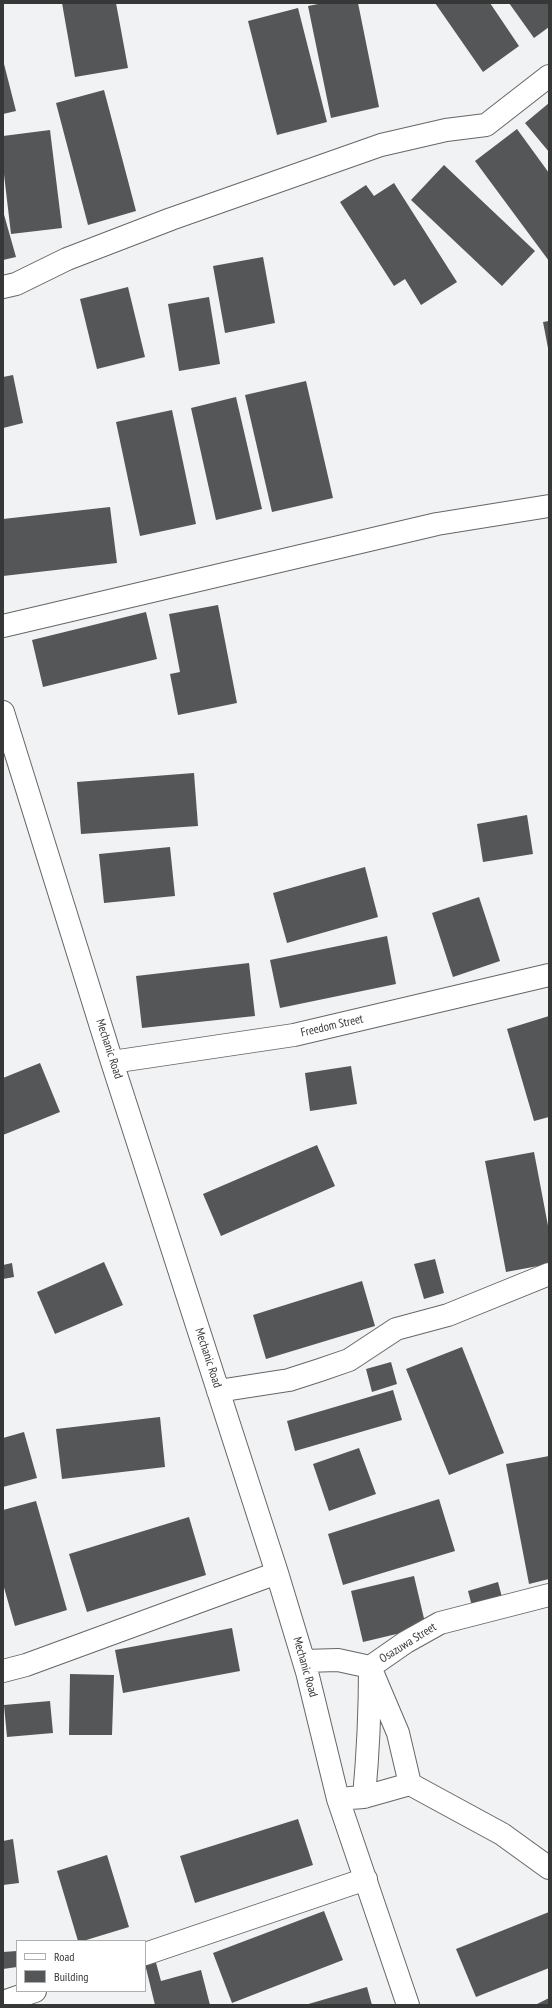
<!DOCTYPE html>
<html>
<head>
<meta charset="utf-8">
<style>
  body { margin:0 }
  #map { position:relative; width:552px; height:2008px; overflow:hidden; background:#f1f2f3; font-family:"PT Sans Narrow",sans-serif }
  canvas { display:block }
  .frame { position:absolute; inset:0; border:4px solid #363737; pointer-events:none }
  .legend { position:absolute; left:16px; top:1940px; width:130px; height:52px; box-sizing:border-box; background:#fff; border:1px solid #afafaf; margin:0; padding:5px 7px; list-style:none; font-size:12px; color:#363737 }
  .legend li { display:flex; align-items:center; gap:8px; height:20px }
  .legend b { width:20px; border:1px solid #afafaf }
</style>
</head>
<body>
<div id="map">
<canvas width="552" height="2008"></canvas>
<div class="frame"></div>
<ul class="legend">
<li><b style="height:5px;background:#fff"></b>Road</li>
<li><b style="height:11px;background:#555657"></b>Building</li>
</ul>
</div>
<script>
const g = document.querySelector('canvas').getContext('2d');
g.lineJoin = 'round';
function fill(path, color) { g.fillStyle = color; g.fill(path, 'evenodd'); }
function trace(path, color, width, dash) { g.strokeStyle = color; g.lineWidth = width; g.lineCap = dash ? 'butt' : 'round'; g.setLineDash(dash || []); g.stroke(path); }
function label(font, color, halo, rows, align = 'center') {
  g.font = font + ' "PT Sans Narrow",sans-serif'; g.lineWidth = 4; g.setLineDash([]); g.textBaseline = 'middle'; g.strokeStyle = halo; g.fillStyle = color; for (const [text, x, y, turn = 0] of rows) {
    g.save(); g.translate(x, y); g.rotate((+turn || 0) * Math.PI / 180); g.textAlign = isNaN(turn) ? turn : align; if (halo) g.strokeText(text, 0, 0); g.fillText(text, 0, 0); g.restore();
  }
}
fill(new Path2D(`
  M 62,3 L 116,3 L 128,68 L 75,77 Z
  M 323,3 L 358,3 L 379,107 L 331,118 L 308,6 Z
  M 435,3 L 490,3 L 519,46 L 483,72 Z
  M 509,3 L 549,3 L 549,27 L 534,38 Z
  M 298,8 L 327,122 L 277,135 L 248,21 Z
  M 3,60 L 16,111 L 3,114 Z
  M 104,90 L 136,211 L 88,225 L 56,103 Z
  M 549,103 L 549,152 L 525,123 Z
  M 517,129 L 549,173 L 549,261 L 475,161 Z
  M 50,130 L 62,228 L 11,234 L 3,166 L 3,136 Z
  M 444,165 L 535,251 L 502,286 L 411,200 Z
  M 394,183 L 457,282 L 421,305 L 405,279 L 394,286 L 340,202 L 366,185 L 374,196 Z
  M 3,211 L 16,257 L 3,260 Z
  M 263,257 L 275,323 L 225,333 L 213,266 Z
  M 128,287 L 145,357 L 97,369 L 80,299 Z
  M 209,297 L 220,364 L 179,371 L 168,304 Z
  M 549,321 L 549,348 L 548,348 L 543,322 Z
  M 13,375 L 23,423 L 3,428 L 3,377 Z
  M 306,381 L 333,498 L 272,512 L 245,395 Z
  M 236,397 L 262,509 L 216,520 L 191,408 Z
  M 172,410 L 196,524 L 140,536 L 116,422 Z
  M 110,507 L 117,563 L 3,576 L 3,519 Z
  M 218,605 L 237,703 L 178,715 L 170,674 L 180,672 L 169,614 Z
  M 146,612 L 157,659 L 43,687 L 32,640 Z
  M 194,773 L 198,826 L 81,834 L 77,782 Z
  M 527,815 L 533,854 L 483,862 L 477,824 Z
  M 170,847 L 175,896 L 104,903 L 99,854 Z
  M 365,867 L 378,917 L 287,943 L 273,893 Z
  M 479,897 L 500,961 L 453,977 L 432,913 Z
  M 387,936 L 396,984 L 280,1008 L 270,960 Z
  M 249,963 L 255,1016 L 142,1028 L 136,976 Z
  M 549,1016 L 549,1117 L 534,1121 L 507,1029 Z
  M 40,1063 L 60,1112 L 3,1135 L 3,1078 Z
  M 351,1066 L 357,1104 L 310,1111 L 305,1073 Z
  M 317,1145 L 335,1186 L 221,1236 L 203,1194 Z
  M 534,1152 L 549,1231 L 549,1264 L 506,1272 L 485,1161 Z
  M 435,1259 L 444,1293 L 424,1299 L 414,1264 Z
  M 104,1262 L 123,1305 L 55,1334 L 37,1292 Z
  M 12,1263 L 14,1277 L 3,1279 L 3,1265 Z
  M 362,1281 L 375,1326 L 266,1359 L 253,1315 Z
  M 462,1347 L 504,1453 L 449,1475 L 406,1369 Z
  M 391,1362 L 397,1384 L 372,1392 L 366,1369 Z
  M 393,1390 L 402,1420 L 295,1451 L 287,1421 Z
  M 160,1417 L 165,1467 L 62,1479 L 56,1429 Z
  M 24,1432 L 37,1478 L 3,1487 L 3,1438 Z
  M 359,1448 L 376,1494 L 329,1511 L 313,1464 Z
  M 549,1456 L 549,1579 L 529,1584 L 506,1464 Z
  M 439,1499 L 455,1551 L 343,1585 L 328,1534 Z
  M 36,1501 L 67,1610 L 15,1626 L 3,1584 L 3,1510 Z
  M 189,1517 L 206,1575 L 87,1612 L 69,1554 Z
  M 414,1576 L 426,1627 L 363,1642 L 351,1591 Z
  M 498,1582 L 503,1601 L 473,1610 L 468,1591 Z
  M 232,1628 L 240,1671 L 123,1693 L 115,1650 Z
  M 70,1674 L 114,1675 L 112,1735 L 69,1735 Z
  M 50,1701 L 53,1733 L 7,1737 L 4,1705 Z
  M 298,1819 L 313,1865 L 195,1903 L 180,1856 Z
  M 13,1839 L 19,1883 L 3,1885 L 3,1841 Z
  M 107,1855 L 129,1927 L 83,1941 L 78,1941 L 57,1871 Z
  M 324,1911 L 343,1960 L 232,2003 L 213,1953 Z
  M 549,1912 L 549,1968 L 476,1997 L 456,1949 Z
  M 17,1951 L 17,1967 L 3,1969 L 3,1952 Z
  M 155,1959 L 161,1981 L 201,1970 L 210,2005 L 155,2005 L 145,1964 Z
  M 367,1987 L 372,2005 L 305,2005 Z
  M 549,1998 L 549,2005 L 535,2005 Z`), '#555657');
const minor = new Path2D(`
  M 3,287 L 16,284 L 67,259 L 171,219 L 381,145 L 446,130 L 486,125 L 549,76
  M 3,626 L 437,524 L 549,506
  M 3,712 L 112,1062 L 277,1573 L 307,1672 L 338,1799 L 408,2005
  M 112,1062 L 294,1035 L 549,975
  M 218,1391 L 289,1380 L 320,1370 L 349,1360 L 396,1329 L 448,1315 L 549,1274
  M 304,1661 L 338,1660 L 370,1667 L 398,1733 L 410,1784
  M 3,1671 L 26,1665 L 277,1573
  M 364,1797 C 368,1754 370,1710 370,1667 L 406,1642 L 440,1623 L 549,1595
  M 350,1798 L 364,1797 L 410,1784 L 502,1834 L 549,1868
  M 145,1954 L 366,1879
  M 3,2002 L 35,1991`);
trace(minor, '#666667', 24);
trace(minor, '#fff', 22);
label('12px', '#363737', '#fff', [
  ["Freedom Street",332,1026,-13],
  ["Mechanic Road",109,1049,72],
  ["Mechanic Road",208,1358,72],
  ["Osazuwa Street",408,1643,-32],
  ["Mechanic Road",305,1667,74]
]);
</script>
</body>
</html>
